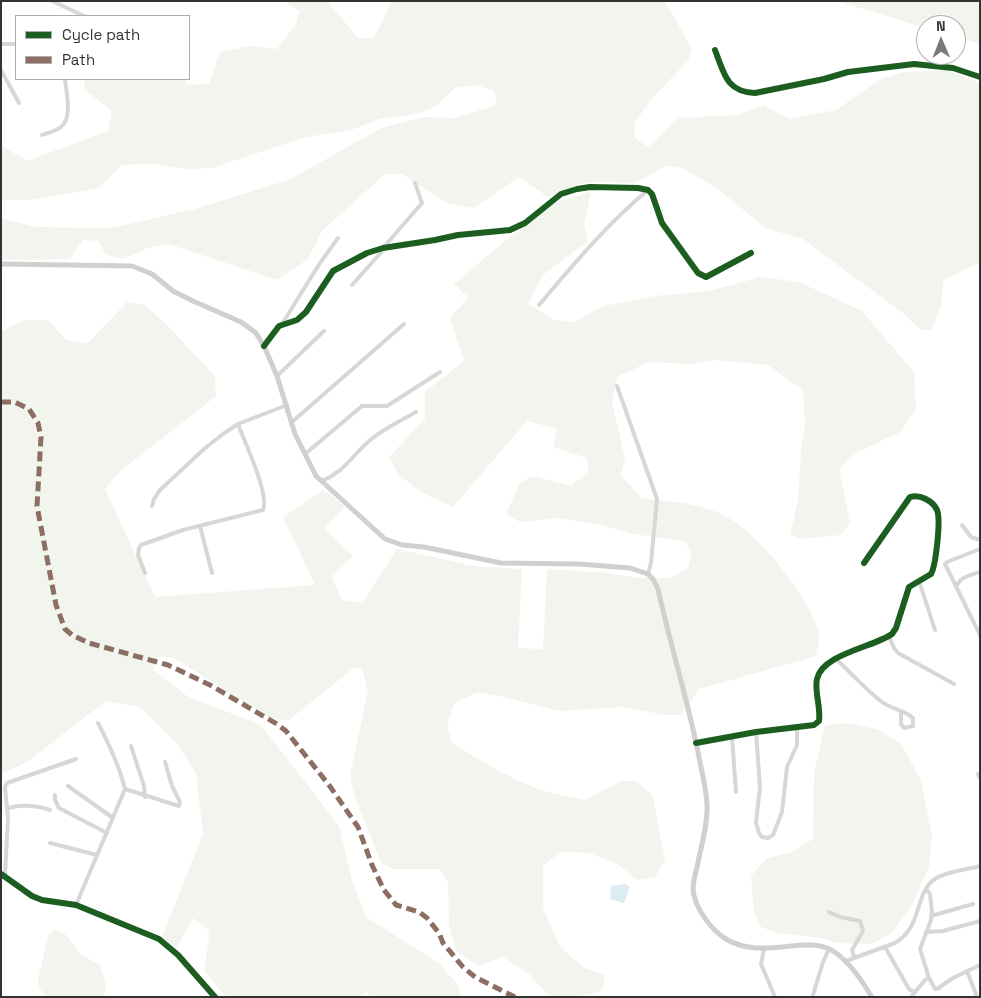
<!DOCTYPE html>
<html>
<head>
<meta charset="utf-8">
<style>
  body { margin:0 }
  #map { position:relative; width:981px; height:998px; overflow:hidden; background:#fff; font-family:"Space Grotesk",sans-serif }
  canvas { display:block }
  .frame { position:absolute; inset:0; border:2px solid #333; pointer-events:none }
  .legend { position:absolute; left:15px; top:15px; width:175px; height:65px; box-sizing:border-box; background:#fff; border:1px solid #adadad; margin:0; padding:6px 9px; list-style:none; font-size:15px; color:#333 }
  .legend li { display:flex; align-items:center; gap:10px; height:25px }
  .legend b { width:25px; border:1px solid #adadad }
  .north { position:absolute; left:916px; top:15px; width:50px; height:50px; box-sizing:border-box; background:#fff; border:1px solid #adadad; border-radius:50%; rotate:359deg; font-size:14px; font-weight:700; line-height:20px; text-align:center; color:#333 }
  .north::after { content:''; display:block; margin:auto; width:18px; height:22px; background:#7a7a7a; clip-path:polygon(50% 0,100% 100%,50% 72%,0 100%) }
</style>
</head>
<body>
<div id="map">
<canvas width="981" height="998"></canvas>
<div class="frame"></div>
<ul class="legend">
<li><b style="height:6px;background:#1b5e20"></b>Cycle path</li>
<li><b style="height:6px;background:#8d6e63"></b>Path</li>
</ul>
<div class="north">N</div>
</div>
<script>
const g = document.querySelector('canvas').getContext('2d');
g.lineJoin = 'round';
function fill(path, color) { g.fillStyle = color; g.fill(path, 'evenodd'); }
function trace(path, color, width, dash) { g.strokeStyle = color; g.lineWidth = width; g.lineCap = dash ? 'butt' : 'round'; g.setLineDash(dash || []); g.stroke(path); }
fill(new Path2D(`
  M 284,1 L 327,1 L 358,38 L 374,38 L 392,1 L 665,1 L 692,49 L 688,61 L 653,97 L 635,122 L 634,137 L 648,147 L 679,118 L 737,115 L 764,105 L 789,119 L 836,110 L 881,79 L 903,72 L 946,70 L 980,83 L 980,265 L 973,265 L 943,281 L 941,306 L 932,330 L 921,330 L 904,314 L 803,239 L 765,228 L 717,188 L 682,168 L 666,166 L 635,183 L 597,182 L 579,184 L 548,197 L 519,177 L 474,208 L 447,203 L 402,174 L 385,174 L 322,231 L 308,259 L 277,280 L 169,244 L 150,247 L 123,259 L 105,254 L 99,241 L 83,240 L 70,259 L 1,260 L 1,218 L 36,227 L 112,228 L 195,209 L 291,179 L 381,128 L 424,117 L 455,118 L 494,106 L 497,100 L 493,90 L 475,85 L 455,88 L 436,106 L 416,114 L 379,119 L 351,130 L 306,137 L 212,168 L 187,169 L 155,164 L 122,165 L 99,188 L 30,200 L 1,200 L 1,145 L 27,161 L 108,131 L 112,111 L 84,89 L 85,79 L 185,79 L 187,85 L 209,84 L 220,52 L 251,46 L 277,49 L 296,24 L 299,11 Z
  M 837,1 L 980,1 L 980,44 L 956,37 L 956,25 L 926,25 L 926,28 Z
  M 591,192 L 584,224 L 588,241 L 543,275 L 528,303 L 553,320 L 574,322 L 604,306 L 655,296 L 710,291 L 760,277 L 799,282 L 862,311 L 914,372 L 916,410 L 900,432 L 856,453 L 839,469 L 850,523 L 841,535 L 802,539 L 790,534 L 798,501 L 801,450 L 805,424 L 803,390 L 768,365 L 717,360 L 691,364 L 649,362 L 617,377 L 612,402 L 625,459 L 621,475 L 642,499 C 667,500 693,503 717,512 C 753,526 810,596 819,633 C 820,640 817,649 816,656 L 699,689 L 681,715 L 665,715 L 624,707 L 558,711 L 500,696 L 477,692 L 454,704 L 447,726 L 452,743 C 482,761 513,782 548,792 C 560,795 573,797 585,800 L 621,781 L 637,781 L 653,797 L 665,861 L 655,877 L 637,880 L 619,865 L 589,853 L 560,852 L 543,866 L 543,908 L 560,947 L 584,968 L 604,974 C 604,978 605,983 604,986 C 598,998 563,997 550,997 L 529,974 L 503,957 L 478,966 L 456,951 L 449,925 L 448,882 L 439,869 L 393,869 L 381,863 L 354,794 L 350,775 L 368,691 L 362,668 L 355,667 L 289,720 L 281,720 L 267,716 L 172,657 L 157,657 L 153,670 L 187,696 L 261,725 L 339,826 L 352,880 L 366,917 L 440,964 L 460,988 L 460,997 L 372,997 L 366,992 L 360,997 L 226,997 L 204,970 L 210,931 L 193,918 L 176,949 L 162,937 L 203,834 L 196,773 L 179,746 L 140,707 L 106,701 L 27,762 L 1,774 L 1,331 L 24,320 L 48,320 L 65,339 L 87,344 L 127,302 L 145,305 L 167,325 L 215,376 L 216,396 L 118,473 L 105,489 L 155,597 L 315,585 L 283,517 L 324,490 L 345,507 L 324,528 L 353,556 L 332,577 L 342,601 L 361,602 L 367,596 L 397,549 L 473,566 L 522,569 L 518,648 L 543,649 L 547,569 L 607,573 L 639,578 L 671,578 L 688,568 L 692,552 L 684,541 L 633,534 L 601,525 L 557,518 L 520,522 L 506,514 L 519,484 L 532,476 L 571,486 L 588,472 L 587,458 L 553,447 L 557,429 L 527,421 L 453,507 L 421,492 L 398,474 L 389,457 L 425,419 L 425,392 L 464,361 L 450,319 L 468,297 L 454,284 L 506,240 L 558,201 Z
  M 849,723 L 879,730 L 902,745 L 921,781 L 932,836 L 929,867 L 911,907 L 892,933 L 871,944 L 837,943 L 821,938 L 777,933 L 761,927 L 754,911 L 751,876 L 767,858 L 792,852 L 813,839 L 814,773 L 825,725 Z
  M 55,929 L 66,935 L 80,954 L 100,965 L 106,986 L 104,997 L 47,997 L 39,988 L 38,979 L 49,933 Z`), '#f1f5ed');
fill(new Path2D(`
  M 625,884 L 630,887 L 624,903 L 610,899 L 611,886 Z`), '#ddebf3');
trace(new Path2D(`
  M 52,1 L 84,16
  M 1,44 L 16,44
  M 715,50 C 724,73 726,92 755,93 L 824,79 L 848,72 L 914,64 L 953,68 L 980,77
  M 1,70 L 19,103
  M 42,135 C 48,133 56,131 61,127 C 73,117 66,92 65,79
  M 383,248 L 422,203 L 415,183
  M 352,285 L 385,248
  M 539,305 C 573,265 607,224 648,190
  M 282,324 L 320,263 L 338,238
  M 264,346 L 279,326 L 297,320 L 306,312 L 333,271 L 367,253 L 383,248 L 435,240 L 458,235 L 510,230 L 525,223 L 561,194 L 577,189 L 590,187 L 638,188 L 648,190 L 652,194 L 662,223 L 698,273 L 706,277 L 751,253
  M 277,376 L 324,331
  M 617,386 L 657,499 L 651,563 L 648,574
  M 292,422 L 404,324
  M 305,454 L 362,406 L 387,406 L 440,372
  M 322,481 C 344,472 352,456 369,441 C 383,429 400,421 416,412
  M 152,506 L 154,499 L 160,490 L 204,449 L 223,434 L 238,424 L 287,405
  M 962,525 L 971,537 L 980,540
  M 200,526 L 212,573
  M 980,549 L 947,562 L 945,564 L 980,635
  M 145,573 L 138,555 L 139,548 L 141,545 L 183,530 L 263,510 C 270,495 244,441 238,424
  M 919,581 L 935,630
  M 956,587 C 960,577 970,575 980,572
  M 889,636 L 894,648 L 898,653 L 954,684
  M 836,659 C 851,673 866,690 882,702 C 891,709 904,710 913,718 L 913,726 L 904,728 L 901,724 L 901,712
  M 756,732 L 760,787 L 756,823 L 759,833 L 762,837 L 768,838 L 773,835 L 782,812 L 787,767 L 797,745 L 797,728
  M 732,737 L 736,792
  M 696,743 L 756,732 L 814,725 L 819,721 C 821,707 814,690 817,679 C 822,654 874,647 892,634 L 896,628 L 909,587 L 931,574 C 936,565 941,519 937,510 C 933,501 920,494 910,497 L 864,563
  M 131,746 L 144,786 L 145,797
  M 978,774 L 980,778
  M 68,786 L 113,818
  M 125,789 L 179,806 L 180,802 L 172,786 L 165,762
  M 55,795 L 55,800 L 59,808 L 107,833
  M 8,808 C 23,804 35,805 50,810
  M 50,843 L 97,855
  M 1,874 L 32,896 L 42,900 L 76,905 L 159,939 L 178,955 L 215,997
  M 5,875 L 8,818 L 5,787 L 7,783 L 76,759
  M 926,889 L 930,894 L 932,912 L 931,920 L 920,949 L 929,978
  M 76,905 L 125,789 C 119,765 109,744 98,723
  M 829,912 L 840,917 L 860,921 L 863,931 L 852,950 L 854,957
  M 931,916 L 973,904
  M 926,932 L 943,931 L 980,921
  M 885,947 L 909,989 L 914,992
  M 764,949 L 761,964 L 775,997
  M 846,961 L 895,943 C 923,927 914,893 935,879 C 947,871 966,870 980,866
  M 967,971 L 977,997
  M 813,995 L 823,962 L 829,949
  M 911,997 L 925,980 L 929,978 L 935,989 L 937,989 L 953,978 L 980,965`), '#d7d7d7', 4);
trace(new Path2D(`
  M 1,264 L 132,266 L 152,274 L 173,291 L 193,301 L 241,322 L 256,333 L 264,346 L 277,376 L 295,434 L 316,476 L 385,539 L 402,545 L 424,547 L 501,563 L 579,564 L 630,568 L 648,574 L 653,579 L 658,589 C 670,644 687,697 698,752 C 701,769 706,786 707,804 C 708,825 701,847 697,867 C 695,875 693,882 693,890 C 695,908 711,930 726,939 C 762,961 807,934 833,951 C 849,961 862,981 872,997`), '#d0d0d0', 5);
trace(new Path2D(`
  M 1,402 L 15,402 L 29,409 L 38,423 L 41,437 L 37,506 L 56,605 L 65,629 L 72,635 L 89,643 L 168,665 L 210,685 L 277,724 L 286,731 L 329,785 L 358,827 L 372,865 L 384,890 L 396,905 L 419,912 L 427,918 L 439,933 L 443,943 L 463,967 L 475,977 L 515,997`), '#8d6e63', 5, [10, 5]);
trace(new Path2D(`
  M 715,50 C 724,73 726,92 755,93 L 824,79 L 848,72 L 914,64 L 953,68 L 980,77
  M 264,346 L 279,326 L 297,320 L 306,312 L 333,271 L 367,253 L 383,248 L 435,240 L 458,235 L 510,230 L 525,223 L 561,194 L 577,189 L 590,187 L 638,188 L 648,190 L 652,194 L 662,223 L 698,273 L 706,277 L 751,253
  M 696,743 L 756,732 L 814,725 L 819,721 C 821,707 814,690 817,679 C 822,654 874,647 892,634 L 896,628 L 909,587 L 931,574 C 936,565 941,519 937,510 C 933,501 920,494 910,497 L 864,563
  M 1,874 L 32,896 L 42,900 L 76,905 L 159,939 L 178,955 L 215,997`), '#1b5e20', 6);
</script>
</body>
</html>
